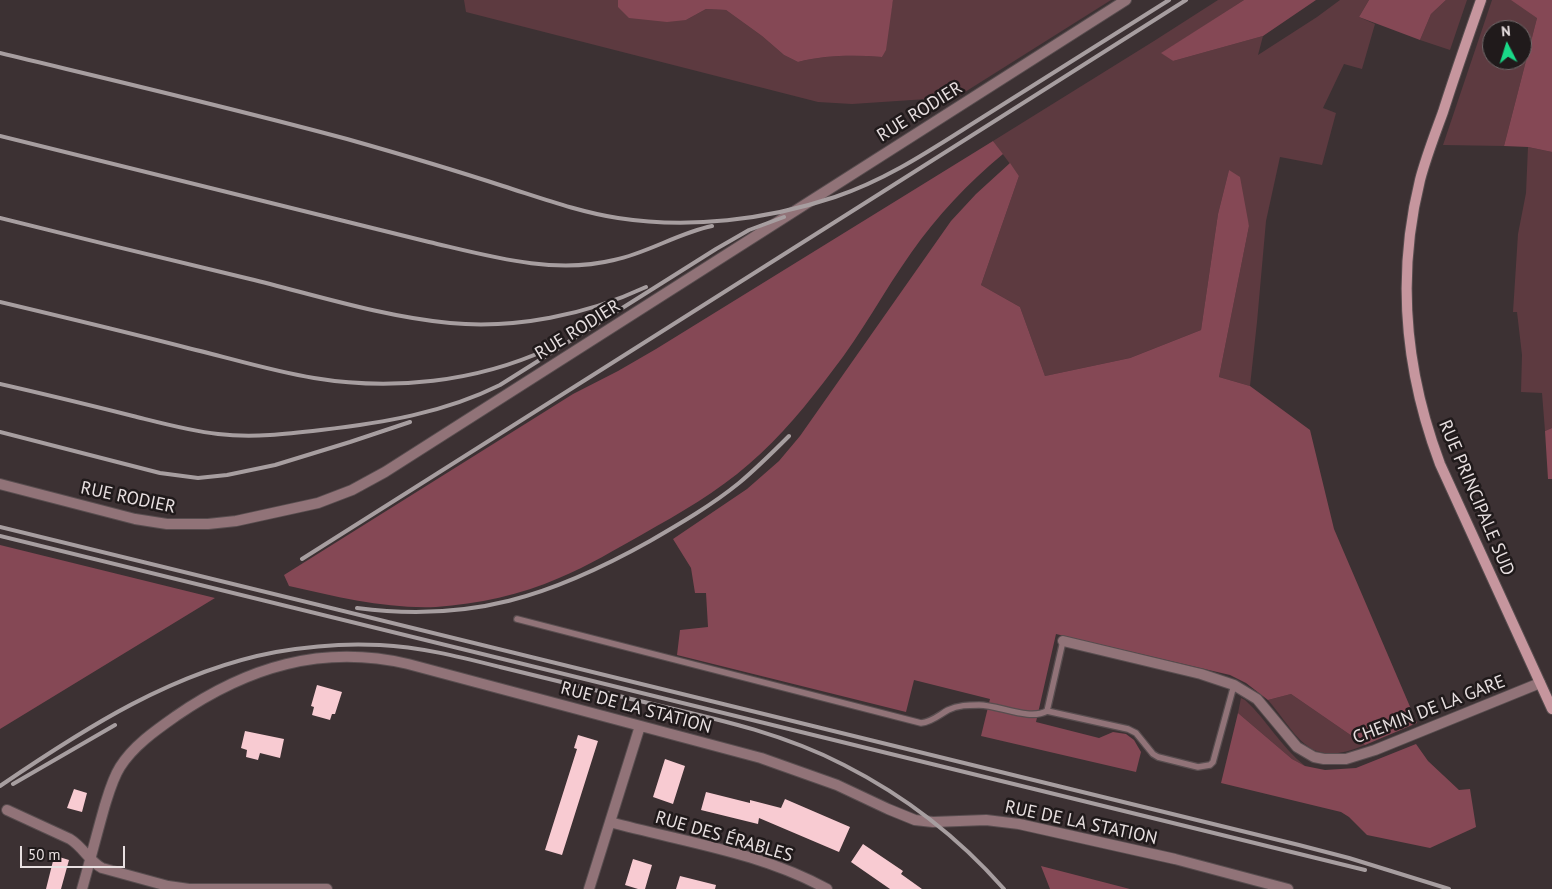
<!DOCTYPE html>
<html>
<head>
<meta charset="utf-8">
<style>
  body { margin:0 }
  #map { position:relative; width:1552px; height:889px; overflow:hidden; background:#3c3133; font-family:"PT Sans",sans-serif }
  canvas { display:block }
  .north { position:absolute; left:1482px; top:20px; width:50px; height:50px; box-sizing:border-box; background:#201a1b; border:1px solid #70696a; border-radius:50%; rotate:355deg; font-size:14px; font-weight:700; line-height:20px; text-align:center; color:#e8e0e1 }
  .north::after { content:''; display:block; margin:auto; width:18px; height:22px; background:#1ad988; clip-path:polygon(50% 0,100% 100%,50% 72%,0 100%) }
  .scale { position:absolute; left:20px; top:846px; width:105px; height:22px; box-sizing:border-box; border:2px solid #e8e0e1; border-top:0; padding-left:6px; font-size:15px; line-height:18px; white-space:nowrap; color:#e8e0e1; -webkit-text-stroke:4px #201a1b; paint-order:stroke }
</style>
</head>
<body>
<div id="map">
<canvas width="1552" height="889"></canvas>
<div class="north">N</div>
<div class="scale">50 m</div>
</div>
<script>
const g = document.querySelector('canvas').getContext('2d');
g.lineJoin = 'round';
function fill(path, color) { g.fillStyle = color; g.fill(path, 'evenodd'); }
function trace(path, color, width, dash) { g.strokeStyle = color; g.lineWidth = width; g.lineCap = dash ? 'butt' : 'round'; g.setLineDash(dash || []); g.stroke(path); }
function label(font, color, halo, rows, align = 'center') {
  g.font = font + ' "PT Sans",sans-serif'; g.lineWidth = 5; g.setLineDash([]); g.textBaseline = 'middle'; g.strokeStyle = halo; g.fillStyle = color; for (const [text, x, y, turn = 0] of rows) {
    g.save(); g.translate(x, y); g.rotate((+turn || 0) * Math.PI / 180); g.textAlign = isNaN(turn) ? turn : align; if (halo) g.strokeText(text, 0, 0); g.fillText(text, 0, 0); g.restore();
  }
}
fill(new Path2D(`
  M 464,0 L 618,0 L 618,7 L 686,20 L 706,9 L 726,10 L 762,36 L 784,55 L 798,62 C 826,55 854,55 882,57 L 893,0 L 1111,0 L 957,97 L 852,104 L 818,102 L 466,12 Z
  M 1218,0 L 1244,0 L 1162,53 L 1173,61 L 1263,36 L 1258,55 L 1317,17 L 1340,0 L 1369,0 L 1359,17 L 1375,24 L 1362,69 L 1344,64 L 1323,108 L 1336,113 L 1322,165 L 1280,157 L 1266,221 L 1257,322 L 1250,386 L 1219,377 L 1249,226 L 1229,170 L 1218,214 L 1201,330 L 1130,358 L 1045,376 L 1020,307 L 981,285 L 1019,176 L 993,141 L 1154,41 Z
  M 1446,0 L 1467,0 L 1450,50 L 1420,40 L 1431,14 Z
  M 1492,0 L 1549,0 L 1537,18 L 1504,146 L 1443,145 ZM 1492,30 L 1522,30 L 1522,60 L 1492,60 Z
  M 1528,147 L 1552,152 L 1552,428 L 1545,431 L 1542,393 L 1521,392 L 1522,355 L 1517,312 L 1513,312 L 1518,234 L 1526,193 Z
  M 1291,694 L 1365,745 C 1308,769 1300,738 1268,700 Z
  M 1241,698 L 1245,700 C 1267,720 1281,747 1305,766 L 1292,759 L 1238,713 Z`), '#5d3a40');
fill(new Path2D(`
  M 618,0 L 893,0 L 886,50 L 882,57 C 854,55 826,55 798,62 L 784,55 L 762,36 L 726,10 L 706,9 L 686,20 L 667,22 L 629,18 L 618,7 Z
  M 1244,0 L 1316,0 L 1263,36 L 1173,61 L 1161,53 Z
  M 1369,0 L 1446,0 L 1431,14 L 1420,40 L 1359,17 Z
  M 1511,0 L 1552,0 L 1552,152 L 1528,147 L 1504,146 L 1537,18 Z
  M 993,141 L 1003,154 C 968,183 937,216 911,253 C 884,291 862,333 833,370 C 808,403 781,437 749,464 C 717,492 680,513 643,534 C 616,549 588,566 559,578 C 521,595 478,604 436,607 C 387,609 337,597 289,586 L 284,575 L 573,394 L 618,371 L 656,349 Z
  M 1010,163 L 1019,176 L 981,285 L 1020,307 L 1045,376 L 1130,358 L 1201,330 L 1218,214 L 1229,170 L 1240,177 L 1249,226 L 1219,377 L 1250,386 L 1310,430 L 1334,529 L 1417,723 L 1365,745 L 1291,694 L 1268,700 L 1246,683 L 1230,675 L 1056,634 L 1036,722 L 1099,738 L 1113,732 L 1126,734 L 1134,740 L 1141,752 L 1136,772 L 981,736 L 990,699 L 914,680 L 906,712 L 677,655 L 680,630 L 708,627 L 706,593 L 695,593 L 691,568 L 673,539 L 747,489 L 779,461 L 800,436 L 951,221 L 976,194 Z
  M 1552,428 L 1552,479 L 1548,479 L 1545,431 Z
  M 0,545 L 215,598 L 0,729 Z
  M 1238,713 L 1292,759 L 1305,766 L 1325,770 L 1356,768 L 1416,744 L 1428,761 L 1459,790 L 1470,789 L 1476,827 L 1430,848 L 1367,835 L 1349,817 L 1341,812 L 1221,783 Z
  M 1041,866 L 1130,889 L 1050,889 Z`), '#854855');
fill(new Path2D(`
  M 317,685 L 342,692 L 335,714 L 332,714 L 330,720 L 312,715 L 314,707 L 311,706 Z
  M 245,731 L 284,739 L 280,758 L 260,753 L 258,760 L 246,757 L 247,750 L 241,748 Z
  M 578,735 L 598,741 L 562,855 L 545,850 L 577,749 L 574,748 Z
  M 665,759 L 685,766 L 673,804 L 653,797 Z
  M 74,789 L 87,793 L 82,812 L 67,808 Z
  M 706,792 L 750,803 L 750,800 L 781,808 L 785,799 L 850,827 L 839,852 L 759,818 L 758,824 L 701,810 Z
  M 863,844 L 903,871 L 901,874 L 922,889 L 890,889 L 851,862 Z
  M 56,856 L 69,860 L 61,889 L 46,889 L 53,861 L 55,861 Z
  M 633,859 L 652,865 L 645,889 L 638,889 L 625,885 Z
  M 680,876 L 716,885 L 715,889 L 676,889 Z`), '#f8cbd2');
const lane = new Path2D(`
  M 517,619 L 921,723 C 932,722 939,715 948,710 C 958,705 969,705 979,705 C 999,705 1029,721 1047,711
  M 1063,641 L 1047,711 L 1128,729 L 1136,733 L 1153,754 L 1158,757 L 1198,767 L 1210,765 L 1213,762 L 1234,685`);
const street = new Path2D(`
  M 0,484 L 135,519 L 167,524 L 208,524 L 236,521 L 318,503 L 352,490 L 385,472 L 1126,0
  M 1063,641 L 1201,674 L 1234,685 L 1257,699 L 1297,747 L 1314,757 L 1324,759 L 1346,759 L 1375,750 L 1540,683
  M 7,810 L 70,839 C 83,847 89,861 102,868 L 168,886 L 189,889 L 327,889
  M 610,822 C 683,842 760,852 827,889
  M 82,889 C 90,861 97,833 105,805 C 109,792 113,778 120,767 C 133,746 156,730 176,716 C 247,667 322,644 408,664 L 761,758 L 837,785 L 888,809 L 915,820 L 933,822 L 986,820 L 1019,824 L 1175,859 L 1288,889
  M 589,889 L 640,726`);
const secondary = new Path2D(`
  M 1481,0 C 1468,37 1455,74 1443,112 C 1435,134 1426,157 1420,180 C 1396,277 1405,371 1440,464 L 1552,709`);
trace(lane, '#584d4f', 8);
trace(street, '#584d4f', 12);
trace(secondary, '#584d4f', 12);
trace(lane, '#917378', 5.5);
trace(street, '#917378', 10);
trace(secondary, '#c6969e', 10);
trace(new Path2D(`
  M 0,53 C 116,81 232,108 347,139 C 400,154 451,169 503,186 C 541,198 579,212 618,218 C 689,229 766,220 835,197 C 889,179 935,147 983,117 C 1045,78 1107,39 1169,0
  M 0,136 L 429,242 C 489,256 553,275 614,260 C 648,253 678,233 712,226
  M 0,218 C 83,239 167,259 250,279 C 315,295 384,317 450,323 C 516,329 586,315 646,287
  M 0,302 C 63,317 126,332 188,348 C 230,358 271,371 314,378 C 392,391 476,382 548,349
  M 0,384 C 44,394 89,405 133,416 C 161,423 190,431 218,434 C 253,438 287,434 321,430 C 382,423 444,413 500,385 L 716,249 L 749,230 L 784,217
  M 0,432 L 160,473 L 198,478 L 227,475 L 275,465 L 350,442 L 410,422
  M 0,527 L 1299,845 L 1349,858 L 1449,889
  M 0,536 L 1365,870
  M 302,559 L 1186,0
  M 357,608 C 470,623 552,596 650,541 C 681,523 712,505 739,483 C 757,468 773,452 789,436
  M 13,784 L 115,725
  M 0,786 C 85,728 174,671 276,652 C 310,646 345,643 380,645 C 421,647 460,657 500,667 C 541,677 582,687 623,697 C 697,715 775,729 844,765 C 905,796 959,838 1004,889`), '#a79ea0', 4);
label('18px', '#e8e0e1', '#201a1b', [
  ["RUE RODIER",920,112,-32],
  ["RUE RODIER",578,330,-32],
  ["RUE RODIER",128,498,12],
  ["RUE PRINCIPALE SUD",1476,498,67],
  ["RUE DE LA STATION",636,708,15],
  ["CHEMIN DE LA GARE",1429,710,-21],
  ["RUE DE LA STATION",1081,823,12],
  ["RUE DES ÉRABLES",724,837,16]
]);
</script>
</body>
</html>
